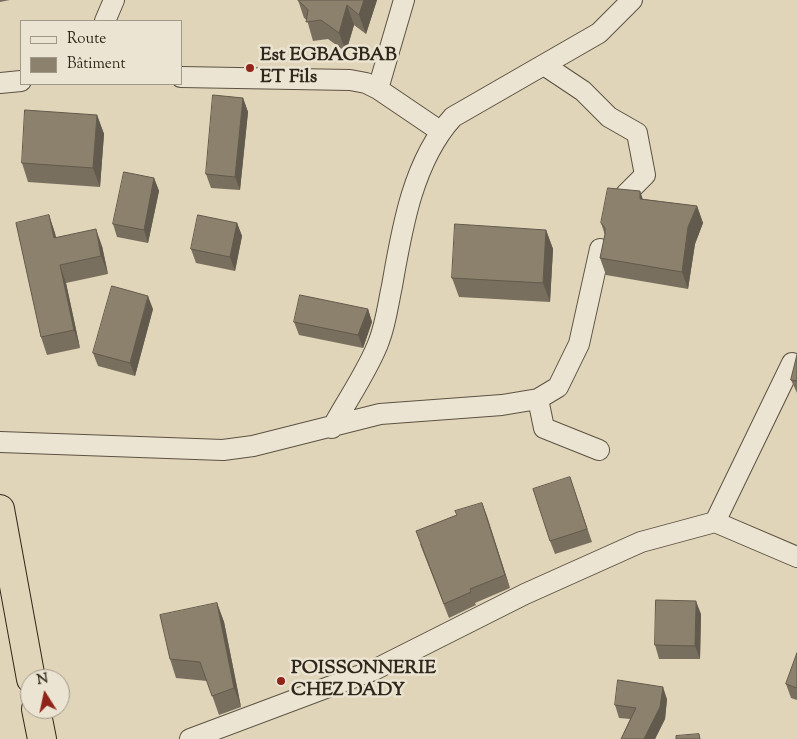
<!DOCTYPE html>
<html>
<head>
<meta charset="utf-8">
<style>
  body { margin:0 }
  #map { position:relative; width:797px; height:739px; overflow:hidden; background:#e1d5b9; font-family:"Sorts Mill Goudy",serif }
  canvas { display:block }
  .legend { position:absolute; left:20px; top:20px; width:162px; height:65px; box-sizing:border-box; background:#ece4d2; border:1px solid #a09889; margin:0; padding:6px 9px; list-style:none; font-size:15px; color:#2f271b }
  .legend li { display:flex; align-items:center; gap:10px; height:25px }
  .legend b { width:25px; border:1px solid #a09889 }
  .north { position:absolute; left:20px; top:669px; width:50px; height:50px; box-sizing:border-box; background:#ece4d2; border:1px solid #a09889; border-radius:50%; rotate:350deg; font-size:14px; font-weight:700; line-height:20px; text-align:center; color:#2f271b }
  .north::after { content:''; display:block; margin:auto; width:18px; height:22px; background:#8f2418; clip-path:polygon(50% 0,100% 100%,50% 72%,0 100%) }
</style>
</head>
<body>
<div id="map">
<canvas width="797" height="739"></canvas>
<ul class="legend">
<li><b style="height:6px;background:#ece4d2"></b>Route</li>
<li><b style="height:14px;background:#8c816d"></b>Bâtiment</li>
</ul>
<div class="north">N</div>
</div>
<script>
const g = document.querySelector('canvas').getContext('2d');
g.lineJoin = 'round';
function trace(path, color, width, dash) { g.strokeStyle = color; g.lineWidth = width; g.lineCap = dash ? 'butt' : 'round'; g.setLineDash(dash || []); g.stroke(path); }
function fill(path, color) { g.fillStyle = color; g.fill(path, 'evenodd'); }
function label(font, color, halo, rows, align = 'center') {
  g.font = font + ' "Sorts Mill Goudy",serif'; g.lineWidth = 5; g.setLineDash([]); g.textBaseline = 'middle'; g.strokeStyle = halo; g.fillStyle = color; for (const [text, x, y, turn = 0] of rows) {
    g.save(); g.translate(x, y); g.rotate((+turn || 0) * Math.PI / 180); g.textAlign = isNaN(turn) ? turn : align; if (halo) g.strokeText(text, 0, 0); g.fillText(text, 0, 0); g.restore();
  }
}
const minor = new Path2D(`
  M 105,21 L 114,0
  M 544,65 L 583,91 L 609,117 L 637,133 L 645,175 L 626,194
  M 181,77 L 350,80 L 366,83 L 378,89 L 440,131
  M 0,83 L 21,81
  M 378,89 L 404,0
  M 538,399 L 544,428 L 599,450
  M 332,428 C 346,402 370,367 379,341 C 386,323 388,304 392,286 C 402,228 413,161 453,117 L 599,33 L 632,0
  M 0,442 L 223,450 L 253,446 L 380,414 L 502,405 L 538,399 L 558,387 L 579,344 L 600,249
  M 715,522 L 792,363
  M 190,739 L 374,670 L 525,594 L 641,542 L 715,522 L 797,557`);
const trunk = new Path2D(`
  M 0,509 L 31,679
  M 36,709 L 42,739`);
trace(minor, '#5c5242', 22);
trace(trunk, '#2f271b', 30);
trace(minor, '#ece4d2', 20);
trace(trunk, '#e1d5b9', 28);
fill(new Path2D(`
  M 0,0 L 10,0 L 0,2 Z
  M 298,0 L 377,0 L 366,34 L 354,25 L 346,52 L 328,39 L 313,41 L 307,20 L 304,18 Z
  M 243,98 L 248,112 L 240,190 L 211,188 L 206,174 Z
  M 97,115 L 104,134 L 100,187 L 28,182 L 22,163 Z
  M 154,178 L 159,191 L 148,243 L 117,237 L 113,224 Z
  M 643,199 L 697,206 L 703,223 L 695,244 L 688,289 L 606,275 L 600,258 L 605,235 L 601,223 Z
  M 49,215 L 56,237 L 102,246 L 108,274 L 66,283 L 80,348 L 47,355 L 41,337 Z
  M 237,223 L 242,236 L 235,271 L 196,263 L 191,249 Z
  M 546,230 L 553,249 L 550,302 L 459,297 L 452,278 Z
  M 153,309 L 135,376 L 98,366 L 93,353 Z
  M 368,309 L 372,322 L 363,348 L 299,335 L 294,322 Z
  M 797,355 L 797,393 L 791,380 Z
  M 570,477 L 592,542 L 555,554 L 550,541 Z
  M 482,503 L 510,588 L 475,603 L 476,605 L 449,618 L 420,544 L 457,515 Z
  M 217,603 L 224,622 L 241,707 L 219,715 L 207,681 L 176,678 L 170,659 Z
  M 701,614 L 700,659 L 659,659 L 655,645 Z
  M 797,653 L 797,700 L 791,698 L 786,684 Z
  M 667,699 L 665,719 L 655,739 L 621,739 L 630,719 L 619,718 L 615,705 Z`), '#786f5e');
fill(new Path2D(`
  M 364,0 L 377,0 L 366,34 L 359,15 Z
  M 347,5 L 354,25 L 346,52 L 339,33 Z
  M 243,98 L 248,112 L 240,190 L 235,177 Z
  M 97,115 L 104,134 L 100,187 L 93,168 Z
  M 154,178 L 159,191 L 148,243 L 144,230 Z
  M 640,191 L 646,208 L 640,199 Z
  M 697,206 L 703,223 L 695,244 L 688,289 L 682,272 L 688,227 Z
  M 49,215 L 55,233 L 60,256 L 54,238 Z
  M 237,223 L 242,236 L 235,271 L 230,257 Z
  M 96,229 L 102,246 L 108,274 L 101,256 Z
  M 546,230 L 553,249 L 550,302 L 543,283 Z
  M 60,265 L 66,283 L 80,348 L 74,330 Z
  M 148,296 L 153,309 L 135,376 L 130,363 Z
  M 368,309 L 372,322 L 363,348 L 358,335 Z
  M 482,503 L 487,516 L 510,588 L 505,575 Z
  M 696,601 L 701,614 L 700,659 L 695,646 Z
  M 217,603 L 224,622 L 241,707 L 234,688 Z
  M 663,687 L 667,699 L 665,719 L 655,739 L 644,739 Z`), '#625a4c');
const building = new Path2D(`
  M 298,0 L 364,0 L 359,15 L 347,5 L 339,33 L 321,20 L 306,22 L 308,10 Z
  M 213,95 L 243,98 L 235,177 L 206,174 Z
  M 25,110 L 97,115 L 93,168 L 22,163 Z
  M 124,172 L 154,178 L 144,230 L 113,224 Z
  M 608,188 L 640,191 L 640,199 L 697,206 L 688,227 L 682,272 L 600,258 L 605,234 L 605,228 L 601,223 Z
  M 49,215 L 54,238 L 96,229 L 101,256 L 60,265 L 74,330 L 41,337 L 16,223 Z
  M 198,215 L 237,223 L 230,257 L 191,249 Z
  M 455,224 L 546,230 L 543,283 L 452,278 Z
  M 112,286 L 148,296 L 130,363 L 93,353 Z
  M 300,295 L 368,309 L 358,335 L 294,322 Z
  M 797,355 L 797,381 L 791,380 Z
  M 570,477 L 587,529 L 550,541 L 533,489 Z
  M 482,503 L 505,575 L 470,589 L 471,592 L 444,604 L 416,531 L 457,515 L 455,511 Z
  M 656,600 L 696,601 L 695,646 L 655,645 Z
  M 217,603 L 234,688 L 212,696 L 200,662 L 170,659 L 160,615 Z
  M 797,653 L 797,688 L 786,684 Z
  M 618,680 L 663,687 L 660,707 L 644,739 L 621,739 L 636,708 L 615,705 Z
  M 699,734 L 700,739 L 676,739 L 676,736 Z`);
fill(building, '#8c816d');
trace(building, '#625a4c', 1);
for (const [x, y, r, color] of [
  [250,68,5,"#8f2418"],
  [281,681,5,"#8f2418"]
]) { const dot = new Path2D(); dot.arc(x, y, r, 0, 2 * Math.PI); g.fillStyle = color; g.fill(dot); trace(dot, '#ece4d2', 2); }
label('bold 19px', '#2f271b', '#ece4d2', [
  ["Est EGBAGBAB",260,57],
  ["ET Fils",260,79],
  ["POISSONNERIE",291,670],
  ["CHEZ DADY",291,692]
], 'left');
</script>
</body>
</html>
